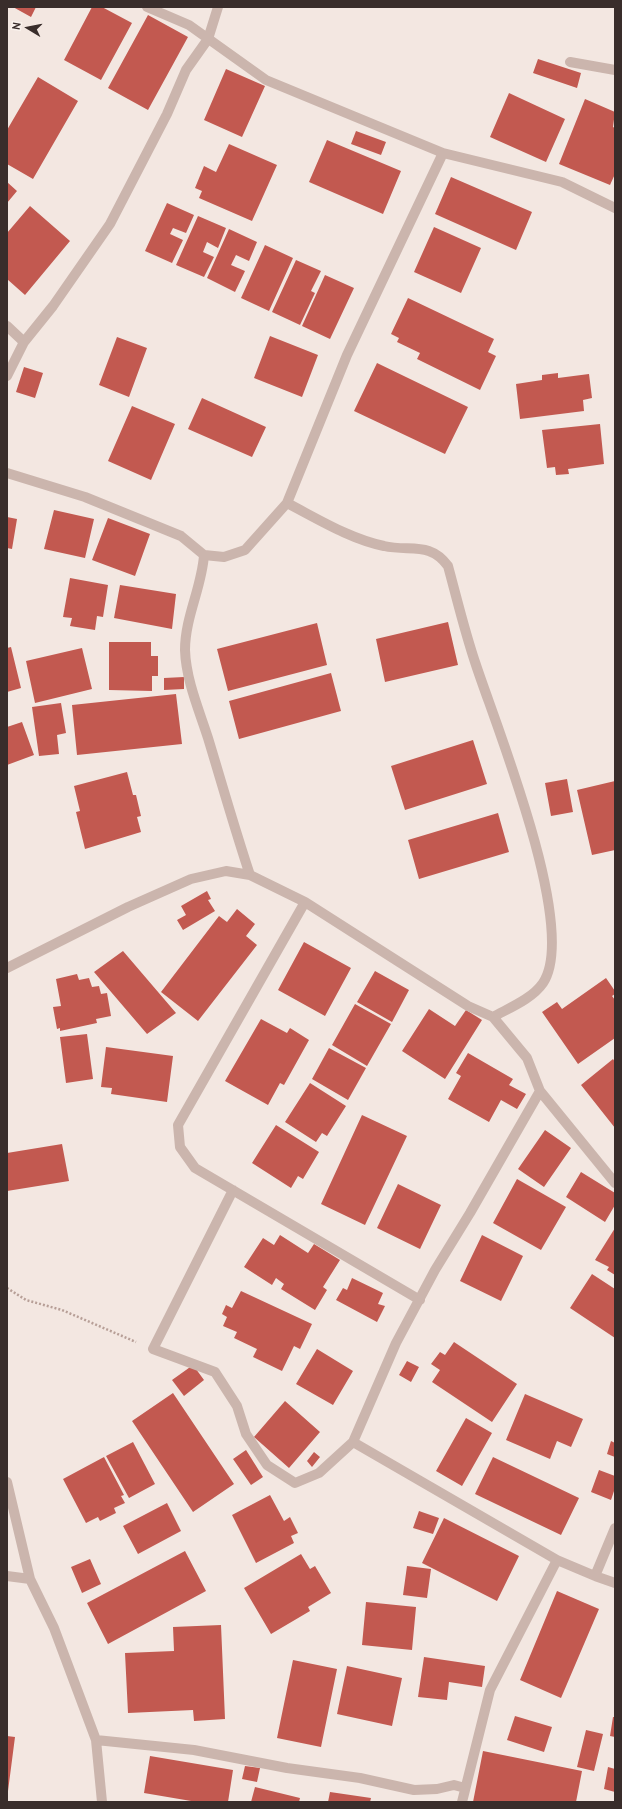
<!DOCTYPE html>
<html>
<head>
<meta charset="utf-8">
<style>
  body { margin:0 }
  #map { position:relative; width:622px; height:1809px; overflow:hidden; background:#f3e7e1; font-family:"PT Sans",sans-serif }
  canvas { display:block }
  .frame { position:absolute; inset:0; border:8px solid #392d2b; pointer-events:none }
  .north { position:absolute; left:8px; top:8px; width:40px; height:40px; -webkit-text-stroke:3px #faf2ed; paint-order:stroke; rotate:280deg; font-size:11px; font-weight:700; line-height:16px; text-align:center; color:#392d2b }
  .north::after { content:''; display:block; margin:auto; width:14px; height:18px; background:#392d2b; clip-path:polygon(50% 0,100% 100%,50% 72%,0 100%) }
</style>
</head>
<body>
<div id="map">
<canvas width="622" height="1809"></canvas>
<div class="frame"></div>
<div class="north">N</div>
</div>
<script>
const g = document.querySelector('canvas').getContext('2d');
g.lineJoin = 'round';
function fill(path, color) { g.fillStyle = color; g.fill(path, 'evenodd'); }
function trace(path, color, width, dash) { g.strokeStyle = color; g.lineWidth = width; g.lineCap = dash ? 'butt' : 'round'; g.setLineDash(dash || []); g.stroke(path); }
fill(new Path2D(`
  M 13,7 L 36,7 L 31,17 Z
  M 92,7 L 102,7 L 132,23 L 101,80 L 64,60 Z
  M 148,15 L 188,37 L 148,110 L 108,88 Z
  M 538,59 L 581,73 L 577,88 L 533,73 Z
  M 226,69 L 265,86 L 242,137 L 204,120 Z
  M 38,77 L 78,101 L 33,179 L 7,164 L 7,130 Z
  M 509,93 L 565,119 L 546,162 L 490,137 Z
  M 585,99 L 615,112 L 613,127 L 615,128 L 615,174 L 610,185 L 559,164 Z
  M 356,131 L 386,142 L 381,155 L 351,144 Z
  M 327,140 L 401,171 L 383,214 L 309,182 Z
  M 229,144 L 277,165 L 252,221 L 199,198 L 202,191 L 195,188 L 204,166 L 216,172 Z
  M 451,177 L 532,212 L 516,250 L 435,214 Z
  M 7,182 L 17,191 L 7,203 Z
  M 167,203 L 194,215 L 186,233 L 173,228 L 170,234 L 183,240 L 172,263 L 145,251 Z
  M 30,206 L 70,241 L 25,295 L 7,279 L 7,233 Z
  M 198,216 L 226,228 L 218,248 L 207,242 L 203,252 L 214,257 L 204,277 L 176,265 Z
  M 434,227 L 481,248 L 461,293 L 414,272 Z
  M 229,229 L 257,242 L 249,261 L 236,255 L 231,265 L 245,271 L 235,292 L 207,278 Z
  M 265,245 L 293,258 L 269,311 L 241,298 Z
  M 296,260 L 321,271 L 311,291 L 315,293 L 300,325 L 272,312 Z
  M 325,275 L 354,288 L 330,339 L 302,326 Z
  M 408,298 L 494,339 L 488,352 L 496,356 L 480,390 L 417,359 L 420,353 L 397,342 L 399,338 L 391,334 Z
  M 270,336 L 318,355 L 302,397 L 254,378 Z
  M 117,337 L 147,348 L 129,397 L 99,385 Z
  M 377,363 L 468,407 L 445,454 L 354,411 Z
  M 24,367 L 43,373 L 35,398 L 16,392 Z
  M 558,373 L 558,378 L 589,374 L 592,398 L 583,400 L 584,411 L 520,419 L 516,384 L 542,380 L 542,375 Z
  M 202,398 L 266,427 L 252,457 L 188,429 Z
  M 132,406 L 175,424 L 151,480 L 108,461 Z
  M 600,424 L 604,464 L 568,469 L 569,474 L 556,475 L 555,467 L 547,468 L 542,430 Z
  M 54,510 L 94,519 L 85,558 L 44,549 Z
  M 7,517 L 17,519 L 12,549 L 7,548 Z
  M 108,518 L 150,534 L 135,576 L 92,560 Z
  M 70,578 L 108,585 L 103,617 L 97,616 L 95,630 L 70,626 L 72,618 L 63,617 Z
  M 120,585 L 176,594 L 172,629 L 114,618 Z
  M 448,622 L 458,665 L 385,682 L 376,639 Z
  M 317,623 L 327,665 L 228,691 L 217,649 Z
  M 109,642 L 151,642 L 151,656 L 158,656 L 158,676 L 152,676 L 152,691 L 109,690 Z
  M 11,647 L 21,688 L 7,692 L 7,648 Z
  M 82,648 L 92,689 L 35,703 L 26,661 Z
  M 331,673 L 341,711 L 239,739 L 229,701 Z
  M 184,677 L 184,689 L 164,690 L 164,678 Z
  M 176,694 L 182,744 L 77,755 L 72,705 Z
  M 61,703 L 66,733 L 57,735 L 59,754 L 39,756 L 32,707 Z
  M 22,722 L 34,755 L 7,765 L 7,727 Z
  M 473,740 L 487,784 L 405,810 L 391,766 Z
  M 127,772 L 133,795 L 136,795 L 141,816 L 137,817 L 141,832 L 85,849 L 76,812 L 80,811 L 74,786 Z
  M 567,779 L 573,812 L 551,816 L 545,783 Z
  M 615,781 L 615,850 L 592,855 L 577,790 Z
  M 498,813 L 509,852 L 419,879 L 408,840 Z
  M 207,891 L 211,899 L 208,900 L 215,911 L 183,930 L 177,920 L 186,915 L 181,906 Z
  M 237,909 L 255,924 L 246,936 L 257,945 L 198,1021 L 161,992 L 219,916 L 227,922 Z
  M 304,942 L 351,968 L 325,1016 L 278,990 Z
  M 123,951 L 176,1013 L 147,1034 L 94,972 Z
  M 375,971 L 409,990 L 392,1022 L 357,1002 Z
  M 77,974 L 79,980 L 89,978 L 92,987 L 99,986 L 101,994 L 107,993 L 111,1016 L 96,1019 L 97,1023 L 60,1031 L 60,1028 L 57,1029 L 53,1007 L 61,1006 L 56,979 Z
  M 606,978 L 615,991 L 615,994 L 612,996 L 615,1000 L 615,1038 L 578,1064 L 542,1012 L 557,1002 L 562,1009 Z
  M 355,1004 L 391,1024 L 367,1066 L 332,1045 Z
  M 429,1009 L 455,1026 L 466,1010 L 482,1020 L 445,1079 L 402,1051 Z
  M 261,1019 L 287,1033 L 290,1028 L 309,1040 L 284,1085 L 280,1083 L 268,1105 L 225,1081 Z
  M 87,1034 L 93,1079 L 66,1083 L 60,1037 Z
  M 106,1047 L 173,1056 L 167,1102 L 111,1094 L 112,1088 L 101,1087 Z
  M 329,1048 L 366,1068 L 348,1100 L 312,1079 Z
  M 468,1053 L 513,1079 L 509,1085 L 526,1094 L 517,1109 L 501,1100 L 489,1122 L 448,1099 L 461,1076 L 456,1073 Z
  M 613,1059 L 615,1062 L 615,1128 L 581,1085 Z
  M 310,1083 L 346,1106 L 327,1136 L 322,1133 L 316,1142 L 285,1122 Z
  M 362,1115 L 407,1136 L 365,1225 L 321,1204 Z
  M 276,1125 L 319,1152 L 303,1179 L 298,1176 L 291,1188 L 252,1163 Z
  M 545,1130 L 571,1148 L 544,1187 L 518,1169 Z
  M 62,1144 L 69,1181 L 7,1191 L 7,1153 Z
  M 581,1172 L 615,1193 L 615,1205 L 605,1222 L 566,1197 Z
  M 517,1179 L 566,1207 L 541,1250 L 493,1223 Z
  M 398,1184 L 441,1205 L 420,1249 L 377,1228 Z
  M 615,1228 L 615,1275 L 607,1270 L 609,1267 L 595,1260 Z
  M 280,1235 L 308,1253 L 314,1244 L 340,1260 L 323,1287 L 327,1290 L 315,1310 L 281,1289 L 284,1284 L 276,1278 L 272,1285 L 244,1267 L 263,1238 L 274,1245 Z
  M 482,1235 L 523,1256 L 501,1301 L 460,1281 Z
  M 592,1274 L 615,1289 L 615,1338 L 570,1308 Z
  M 352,1278 L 383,1293 L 378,1304 L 385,1306 L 377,1322 L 336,1300 L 343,1288 L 347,1290 Z
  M 241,1291 L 312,1324 L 300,1349 L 294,1346 L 282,1371 L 253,1357 L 257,1349 L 234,1338 L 237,1332 L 223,1326 L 227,1317 L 222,1314 L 226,1305 L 232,1308 Z
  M 454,1342 L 517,1384 L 492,1422 L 432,1382 L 440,1370 L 431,1364 L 440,1352 L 445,1355 Z
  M 317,1349 L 353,1371 L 333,1405 L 296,1384 Z
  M 407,1361 L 419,1367 L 411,1382 L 399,1375 Z
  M 193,1365 L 204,1380 L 184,1396 L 172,1380 Z
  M 173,1393 L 234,1484 L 193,1512 L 132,1421 Z
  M 525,1394 L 583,1419 L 571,1447 L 557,1441 L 550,1459 L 506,1440 Z
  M 285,1401 L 320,1432 L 289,1468 L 254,1437 Z
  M 466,1418 L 492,1433 L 462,1486 L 436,1471 Z
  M 611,1441 L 615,1443 L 615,1457 L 607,1454 Z
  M 133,1442 L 155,1484 L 129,1498 L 106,1456 Z
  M 246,1450 L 263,1477 L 251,1485 L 233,1459 Z
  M 314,1452 L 320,1457 L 312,1467 L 307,1461 Z
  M 104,1457 L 124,1495 L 121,1496 L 125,1503 L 114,1508 L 116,1513 L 100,1521 L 98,1517 L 86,1523 L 63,1479 Z
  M 493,1457 L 579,1498 L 561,1535 L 475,1494 Z
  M 599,1470 L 615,1476 L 615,1488 L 611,1500 L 591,1492 Z
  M 270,1495 L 284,1521 L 290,1517 L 298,1533 L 291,1536 L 294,1543 L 256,1563 L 232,1515 Z
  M 167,1503 L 181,1531 L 138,1554 L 123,1526 Z
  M 419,1511 L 439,1518 L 433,1534 L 413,1528 Z
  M 444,1518 L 519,1556 L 497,1601 L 422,1563 Z
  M 185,1551 L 206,1591 L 108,1644 L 87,1603 Z
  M 301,1554 L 310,1569 L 315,1566 L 331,1593 L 308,1607 L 310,1611 L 271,1634 L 244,1588 Z
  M 90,1559 L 101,1584 L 82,1593 L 71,1567 Z
  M 407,1566 L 431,1569 L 427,1598 L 403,1595 Z
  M 557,1591 L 599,1609 L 561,1698 L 520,1680 Z
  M 366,1602 L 416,1607 L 412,1650 L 362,1645 Z
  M 221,1625 L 225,1719 L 194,1721 L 193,1710 L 128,1713 L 125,1653 L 174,1651 L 173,1627 Z
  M 424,1657 L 485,1666 L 482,1687 L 449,1682 L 447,1700 L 418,1697 Z
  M 293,1660 L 337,1669 L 321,1747 L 277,1738 Z
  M 347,1666 L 402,1678 L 392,1726 L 337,1714 Z
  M 515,1716 L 552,1727 L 544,1752 L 507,1740 Z
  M 613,1717 L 615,1717 L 615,1737 L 610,1736 Z
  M 586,1730 L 603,1734 L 594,1771 L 577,1767 Z
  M 7,1736 L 15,1737 L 8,1791 L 7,1791 Z
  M 483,1751 L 582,1771 L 576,1802 L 473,1802 Z
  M 150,1756 L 233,1770 L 228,1802 L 197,1802 L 144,1793 Z
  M 245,1766 L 260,1768 L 257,1782 L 242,1779 Z
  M 608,1767 L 615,1769 L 615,1792 L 604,1789 Z
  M 255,1787 L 300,1798 L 299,1802 L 251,1802 Z
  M 330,1792 L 371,1798 L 370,1802 L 328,1802 Z`), '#c25950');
trace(new Path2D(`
  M 7,1288 L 26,1300 L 62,1310 L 136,1342`), '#b79f97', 2.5, [2, 2]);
trace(new Path2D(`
  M 147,7 L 189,25 L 266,80 L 443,153 L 562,182 L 615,208
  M 570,62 L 615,70
  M 7,326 L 24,342
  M 7,376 L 24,342 L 53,306 L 110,224 L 167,114 L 186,70 L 208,39 L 218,7
  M 7,473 L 85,497 L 181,536 L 204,555 C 202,587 185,617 185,650 C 186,680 199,710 208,738 C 222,784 235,830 250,875
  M 287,503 C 318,519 350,539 384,546 C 410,552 430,541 448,566 C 457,599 465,633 476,665 C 496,726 579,929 543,983 C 532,999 509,1008 493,1017
  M 204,555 L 224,557 L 245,550 L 287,503 L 347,355 L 443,153
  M 305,902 L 178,1125 L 180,1147 L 195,1168 L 420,1300
  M 7,968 L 128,907 L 191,879 L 226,871 L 250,875 L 305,902 L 468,1006 L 493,1017 L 527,1058 L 540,1091 L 615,1183
  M 233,1190 L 153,1349 L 215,1372 L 237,1406 L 246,1434 L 267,1465 L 295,1483 L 319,1473 L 353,1442
  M 7,1482 L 30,1579 L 54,1628 L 96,1740 L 102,1802
  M 615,1528 L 595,1576 L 615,1583
  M 557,1560 L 595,1576
  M 7,1576 L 30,1579
  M 96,1740 L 194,1750 L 287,1768 L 360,1778 L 414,1790 L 437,1789 L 454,1785 L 465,1788
  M 462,1802 L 490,1690 L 557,1560 L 353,1442 L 396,1343 L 435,1270 L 470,1213 L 540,1091`), '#cbb5ad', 10);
</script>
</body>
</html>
